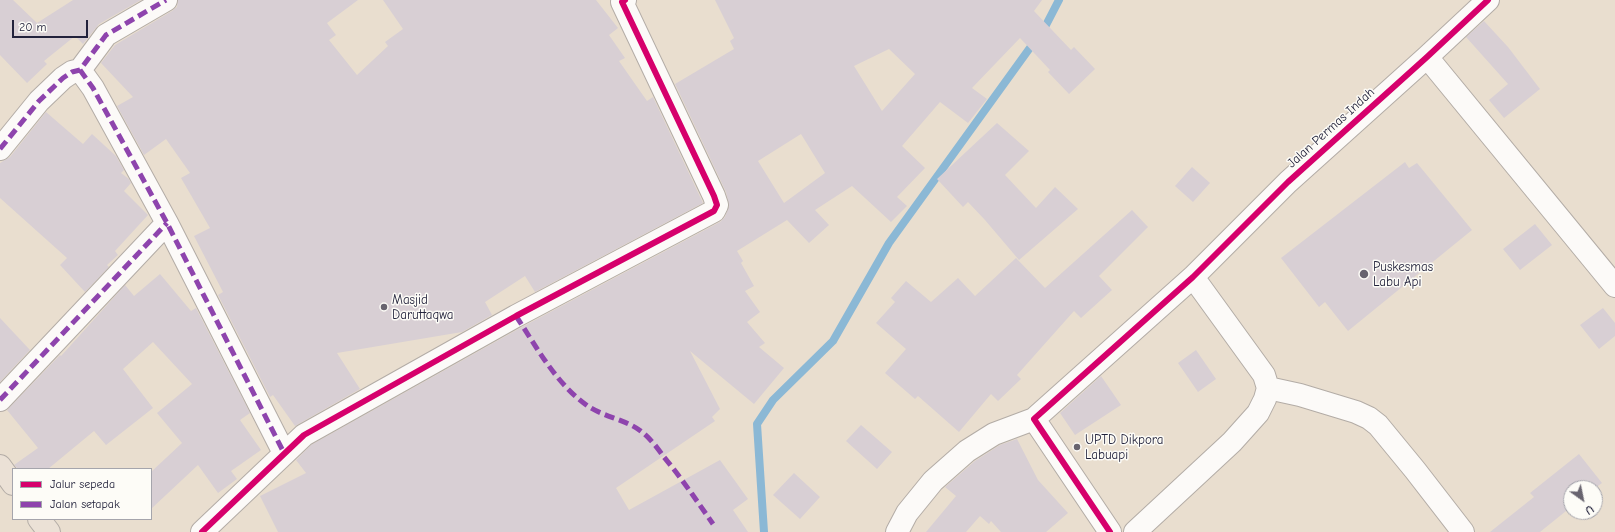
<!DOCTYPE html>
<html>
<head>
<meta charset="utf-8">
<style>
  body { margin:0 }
  #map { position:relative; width:1615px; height:532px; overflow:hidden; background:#e9decf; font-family:"Comic Neue",sans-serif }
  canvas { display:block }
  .legend { position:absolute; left:12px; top:468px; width:140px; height:52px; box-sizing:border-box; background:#fdfcf7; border:1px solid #a5a5ac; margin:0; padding:5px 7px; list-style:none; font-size:12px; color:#22223b }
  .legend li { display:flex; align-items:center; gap:8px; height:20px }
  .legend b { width:20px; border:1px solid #a5a5ac }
  .north { position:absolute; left:1563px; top:480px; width:40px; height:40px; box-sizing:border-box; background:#fdfcf7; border:1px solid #a5a5ac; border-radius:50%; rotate:147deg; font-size:11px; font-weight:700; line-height:16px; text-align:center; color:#22223b }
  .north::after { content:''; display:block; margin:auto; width:14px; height:18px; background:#68646f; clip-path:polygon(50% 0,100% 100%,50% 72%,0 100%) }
  .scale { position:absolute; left:12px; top:20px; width:76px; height:18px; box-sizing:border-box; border:2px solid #22223b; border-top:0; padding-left:5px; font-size:12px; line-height:14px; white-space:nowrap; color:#22223b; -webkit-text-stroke:3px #fdfcf7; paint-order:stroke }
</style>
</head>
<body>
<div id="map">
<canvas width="1615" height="532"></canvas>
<ul class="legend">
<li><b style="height:5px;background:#d6006c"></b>Jalur sepeda</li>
<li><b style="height:5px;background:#8e44ad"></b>Jalan setapak</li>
</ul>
<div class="north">U</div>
<div class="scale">20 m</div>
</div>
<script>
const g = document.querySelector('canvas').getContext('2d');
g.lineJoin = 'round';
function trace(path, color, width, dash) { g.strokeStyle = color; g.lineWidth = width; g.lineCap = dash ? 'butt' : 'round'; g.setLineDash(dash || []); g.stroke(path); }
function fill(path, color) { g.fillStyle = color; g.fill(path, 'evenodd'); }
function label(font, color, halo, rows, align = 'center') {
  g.font = font + ' "Comic Neue",sans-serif'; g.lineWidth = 3; g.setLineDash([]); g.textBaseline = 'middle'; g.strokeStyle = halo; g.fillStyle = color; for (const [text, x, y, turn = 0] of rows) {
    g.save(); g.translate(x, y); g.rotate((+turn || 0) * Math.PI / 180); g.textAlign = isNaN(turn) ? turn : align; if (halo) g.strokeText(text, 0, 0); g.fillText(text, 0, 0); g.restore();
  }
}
trace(new Path2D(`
  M 764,532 L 757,424 L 773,400 L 833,341 L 889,243 L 1045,27 L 1059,0`), '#8bb8d5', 8);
fill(new Path2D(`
  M 0,0 L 13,0 L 37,23 L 73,0 L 141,0 L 99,24 L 83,44 L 75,36 L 44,61 L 47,64 L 27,83 L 0,55 Z
  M 178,0 L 358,0 L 327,23 L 336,35 L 329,40 L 357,75 L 388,46 L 385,42 L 403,29 L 383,0 L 596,0 L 618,28 L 609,35 L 625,58 L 619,61 L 647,101 L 653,97 L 703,203 L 535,292 L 525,276 L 485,302 L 492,315 L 462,332 L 337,353 L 360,389 L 295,426 L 273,395 L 270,397 L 218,295 L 223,292 L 194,236 L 210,228 L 181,178 L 190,173 L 166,139 L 144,155 L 117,106 L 133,97 L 101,63 L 115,45 L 172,11 L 177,7 Z
  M 715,0 L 1042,0 L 1034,11 L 1071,50 L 1074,47 L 1095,69 L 1069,94 L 1048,72 L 1050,70 L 1020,38 L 972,88 L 987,99 L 968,123 L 940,102 L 902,146 L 925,168 L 897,197 L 907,206 L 891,222 L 852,186 L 815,210 L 829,225 L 809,243 L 787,220 L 737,251 L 743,261 L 741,263 L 754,286 L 745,291 L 760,312 L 747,322 L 765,343 L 759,347 L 784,368 L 754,404 L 690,351 L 720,409 L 712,417 L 715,421 L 616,488 L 629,510 L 720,460 L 748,499 L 733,510 L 748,532 L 278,532 L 260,496 L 306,473 L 296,460 L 311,445 L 522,327 L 720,222 L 725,217 L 729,206 L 726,192 L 675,84 L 734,49 L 730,41 L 734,38 ZM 889,49 L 915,74 L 882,111 L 854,66 ZM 801,134 L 825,173 L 784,203 L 758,161 Z
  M 1484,21 L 1508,47 L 1540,89 L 1504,118 L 1489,100 L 1508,84 L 1466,37 Z
  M 46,112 L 83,144 L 92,134 L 116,156 L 124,170 L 121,173 L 129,179 L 131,183 L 124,191 L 148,215 L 115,251 L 118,255 L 107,265 L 109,267 L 85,292 L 60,265 L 67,258 L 0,198 L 0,163 L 10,157 Z
  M 997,123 L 1029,151 L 1005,175 L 1036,208 L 1055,187 L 1078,209 L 1019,260 L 985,220 L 968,202 L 963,207 L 937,179 Z
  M 1405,162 L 1409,168 L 1417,163 L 1472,230 L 1348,331 L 1325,302 L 1319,307 L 1281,258 Z
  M 1192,167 L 1210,183 L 1193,202 L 1175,186 Z
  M 1132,210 L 1148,227 L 1099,276 L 1112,290 L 1081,318 L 1074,311 L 1017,375 L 1021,379 L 998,401 L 991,394 L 959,432 L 918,396 L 915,399 L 885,373 L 906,349 L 876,323 L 895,302 L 891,298 L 906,281 L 931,302 L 958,278 L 975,296 L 1016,258 L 1045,288 Z
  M 1535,224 L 1552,245 L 1520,270 L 1503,249 Z
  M 160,274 L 191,311 L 196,308 L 250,413 L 240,420 L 261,450 L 231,471 L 237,479 L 218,493 L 198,465 L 151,509 L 151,472 L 182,443 L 157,413 L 192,384 L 153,342 L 123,369 L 153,408 L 106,445 L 94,431 L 48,469 L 18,469 L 14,465 L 38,448 L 7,410 L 60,355 L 61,356 L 125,285 L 134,296 Z
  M 1603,308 L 1615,323 L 1615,336 L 1599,349 L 1580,325 Z
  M 0,318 L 30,350 L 0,382 Z
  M 1196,350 L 1216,379 L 1198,392 L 1178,363 Z
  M 1101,376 L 1121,405 L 1075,435 L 1060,413 Z
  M 861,425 L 892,452 L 877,469 L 846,441 Z
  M 1017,439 L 1038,480 L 1068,513 L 1046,532 L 1001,532 L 991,521 L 989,524 L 980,516 L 966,532 L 926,532 L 956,496 L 945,487 L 975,461 L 1000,445 Z
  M 1579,454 L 1602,483 L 1595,488 L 1571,488 L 1571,507 L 1540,532 L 1490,532 L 1534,497 L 1530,493 Z
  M 794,473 L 820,497 L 800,519 L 773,495 Z`), '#d8cfd4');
const minor = new Path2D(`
  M 1427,57 L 1615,286
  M 80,70 L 93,88 L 167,223 L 284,453
  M 0,149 L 39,101 L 63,78 L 72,72 L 80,70 L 106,35 L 166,0
  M 1268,388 L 1300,395 L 1356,412 L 1369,418 L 1378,425 L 1415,470 L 1463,532
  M 0,400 L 167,223
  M 202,532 L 304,435 L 516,316 L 714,211 L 717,205 L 714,196 L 622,2 L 625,0
  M 897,532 L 907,513 L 933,481 L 967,451 L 994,434 L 1034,419
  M 1110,532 L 1034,419 L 1193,277 L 1288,182 L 1427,57 L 1488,0
  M 1135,532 L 1232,442 L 1258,413 L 1265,399 L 1268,388 L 1264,375 L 1193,277`);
const highway = new Path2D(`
  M 0,466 L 13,484
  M 39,519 L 49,532`);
trace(minor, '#b3aca6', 24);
trace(highway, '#b3aca6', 24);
trace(minor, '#fcfaf8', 22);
trace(highway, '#ebe1d6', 22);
trace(new Path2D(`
  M 80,70 L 93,88 L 167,223 L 284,453
  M 0,149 L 39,101 L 63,78 L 72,72 L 80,70 L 106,35 L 166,0
  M 516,316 C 536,346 555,382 585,404 C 602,417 626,419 642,432 C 651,439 658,449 664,457 C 682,479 697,501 713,524
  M 0,400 L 167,223`), '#8e44ad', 5, [10, 5]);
trace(new Path2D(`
  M 202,532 L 304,435 L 516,316 L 714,211 L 717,205 L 714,196 L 622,2 L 625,0
  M 1110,532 L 1034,419 L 1193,277 L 1288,182 L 1427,57 L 1488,0`), '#d6006c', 6);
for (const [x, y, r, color] of [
  [1364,274,5,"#68646f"],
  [384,307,4,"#68646f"],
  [1077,447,4,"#68646f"]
]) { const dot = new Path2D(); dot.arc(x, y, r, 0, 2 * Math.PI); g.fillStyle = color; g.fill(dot); trace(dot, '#fdfcf7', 1.5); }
label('13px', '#22223b', '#fdfcf7', [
  ["Jalan Permas Indah",1331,128,-42]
]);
label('13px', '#22223b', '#fdfcf7', [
  ["Puskesmas",1373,267],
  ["Labu Api",1373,282],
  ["Masjid",392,300],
  ["Daruttaqwa",392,315],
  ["UPTD Dikpora",1085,440],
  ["Labuapi",1085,455]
], 'left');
</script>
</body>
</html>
